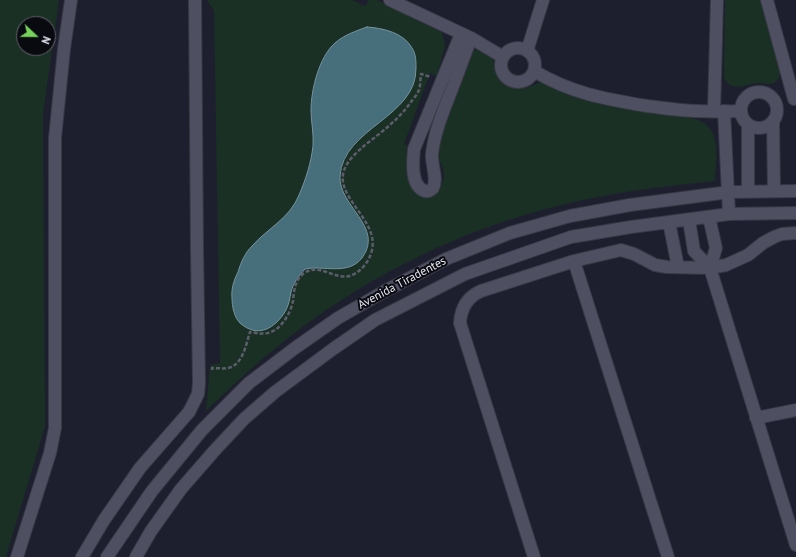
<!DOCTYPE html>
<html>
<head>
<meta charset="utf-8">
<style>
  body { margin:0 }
  #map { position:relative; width:796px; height:557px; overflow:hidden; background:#1d1f2e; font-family:"PT Sans",sans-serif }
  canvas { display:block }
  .north { position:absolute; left:16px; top:16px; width:40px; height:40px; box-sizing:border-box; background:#090910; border:1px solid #61626a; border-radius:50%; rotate:112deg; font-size:11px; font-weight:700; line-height:16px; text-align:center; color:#e6e8f2 }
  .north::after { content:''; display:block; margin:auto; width:14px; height:18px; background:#76d25a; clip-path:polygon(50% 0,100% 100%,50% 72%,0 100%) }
</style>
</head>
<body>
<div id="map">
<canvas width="796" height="557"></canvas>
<div class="north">N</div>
</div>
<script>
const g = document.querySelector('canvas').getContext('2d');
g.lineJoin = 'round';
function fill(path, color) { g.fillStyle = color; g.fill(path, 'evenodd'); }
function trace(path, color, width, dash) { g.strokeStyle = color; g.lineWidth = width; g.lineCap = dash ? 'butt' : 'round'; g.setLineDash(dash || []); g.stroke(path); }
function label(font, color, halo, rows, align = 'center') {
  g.font = font + ' "PT Sans",sans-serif'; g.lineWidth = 4; g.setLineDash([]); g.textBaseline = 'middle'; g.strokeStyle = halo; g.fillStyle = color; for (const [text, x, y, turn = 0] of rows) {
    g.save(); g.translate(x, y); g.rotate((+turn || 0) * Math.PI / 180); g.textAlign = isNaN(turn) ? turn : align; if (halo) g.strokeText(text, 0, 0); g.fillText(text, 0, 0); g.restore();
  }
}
fill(new Path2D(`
  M 0,0 L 59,0 L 43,114 L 45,426 L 6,557 L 0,557 ZM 24,24 L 48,24 L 48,48 L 24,48 Z
  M 207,0 L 352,0 L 365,6 L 369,0 L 377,0 L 442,32 L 445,46 L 437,76 L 430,73 L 404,144 L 407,146 C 406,164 413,187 427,198 L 436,193 L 440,189 L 444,178 L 444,172 L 438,156 L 439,140 L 470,51 L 477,49 L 493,58 C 495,83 518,96 540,82 C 591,100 643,111 696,119 C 723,129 716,158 715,181 C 652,187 588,196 528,214 C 443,239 362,281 292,335 C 262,358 234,384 206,411 L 210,365 L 220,363 L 214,11 Z
  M 725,0 L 761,0 L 780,72 C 780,76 779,80 774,83 C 770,85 763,83 758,83 C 750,83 740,89 733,86 C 728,85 726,81 724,77 Z`), '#1a3025');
const water = new Path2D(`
  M 367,27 C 383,28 404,33 412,48 C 416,54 416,61 416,68 C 417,117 343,128 340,176 C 338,206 385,227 362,258 C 348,276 323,265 305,269 C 299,276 293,283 291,292 C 290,298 289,304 286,310 C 276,328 258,339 240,323 C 234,317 232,306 232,298 C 231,289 234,280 238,272 C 241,262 245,253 252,246 C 268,228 290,218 299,195 C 306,179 311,163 313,146 C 314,134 311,122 311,110 C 311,90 319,57 335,43 C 344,35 356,31 367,27 Z`);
fill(water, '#466e7b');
trace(water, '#76939f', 1);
const minor = new Path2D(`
  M 390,0 L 471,38 L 503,57
  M 767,0 L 794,99
  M 461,34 L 414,149 C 413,161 410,186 425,191 C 428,192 431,190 433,188 C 438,179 431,164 432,154 C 434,135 441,117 448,99 C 456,79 463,59 471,38
  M501 65a17 17 0 1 1 34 0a17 17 0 1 1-34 0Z
  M 527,51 L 543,0
  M 534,71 C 571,93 604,99 647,106 C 663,108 681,111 698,111 C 712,112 726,111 741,111
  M741 110a18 18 0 1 1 36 0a18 18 0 1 1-36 0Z
  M 714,111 L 717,0
  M 724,111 L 729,214
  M 773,121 L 774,191
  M 748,125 L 748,191
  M 709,217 L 716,248 L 710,268
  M 689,220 L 694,251 L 710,268 L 796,545
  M 669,222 L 678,267
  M 574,261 L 668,557
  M 756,418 L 796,410
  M 17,557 L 50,453 L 55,428 L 55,138 L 64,49 L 71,0
  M 82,557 L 104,520 L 140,468 L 189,412 L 198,394 L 199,383 L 197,248 L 195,0
  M 107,557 L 152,491 L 202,430 L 249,383 L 295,348 L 338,318 L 385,291 L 446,259 L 510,233 L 570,216 L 630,205 L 729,192 L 796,191
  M 136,557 L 151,531 L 181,489 L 215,450 L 244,419 L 275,392 L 333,349 L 375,320 L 465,274 L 571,237 L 631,227 L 729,214 L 796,213
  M 534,557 L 460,323 C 461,308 467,297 481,291 L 574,261 L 621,250 L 634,254 L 655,265 L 667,267 L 710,268 L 726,265 L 748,255 L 763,243 L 774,237 L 782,234 L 796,233`);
trace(minor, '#393946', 14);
trace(new Path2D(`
  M 212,370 L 212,368 C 217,368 224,369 228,368 C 243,365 246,344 250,332 C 257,333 264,335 271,332 C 282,328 291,312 293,301 C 294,290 295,278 306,272 C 324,262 340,288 360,270 C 366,265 370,258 372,250 C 379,219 332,196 345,168 C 349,159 358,151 365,145 C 382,132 399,119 411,102 C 413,99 417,95 418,92 C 421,87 420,79 421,74 L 431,77`), '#5b5d6a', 2.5, [4, 2]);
trace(minor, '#4e5062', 12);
label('12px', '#e6e8f2', '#090910', [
  ["Avenida Tiradentes",402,283,-28]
]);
</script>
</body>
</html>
